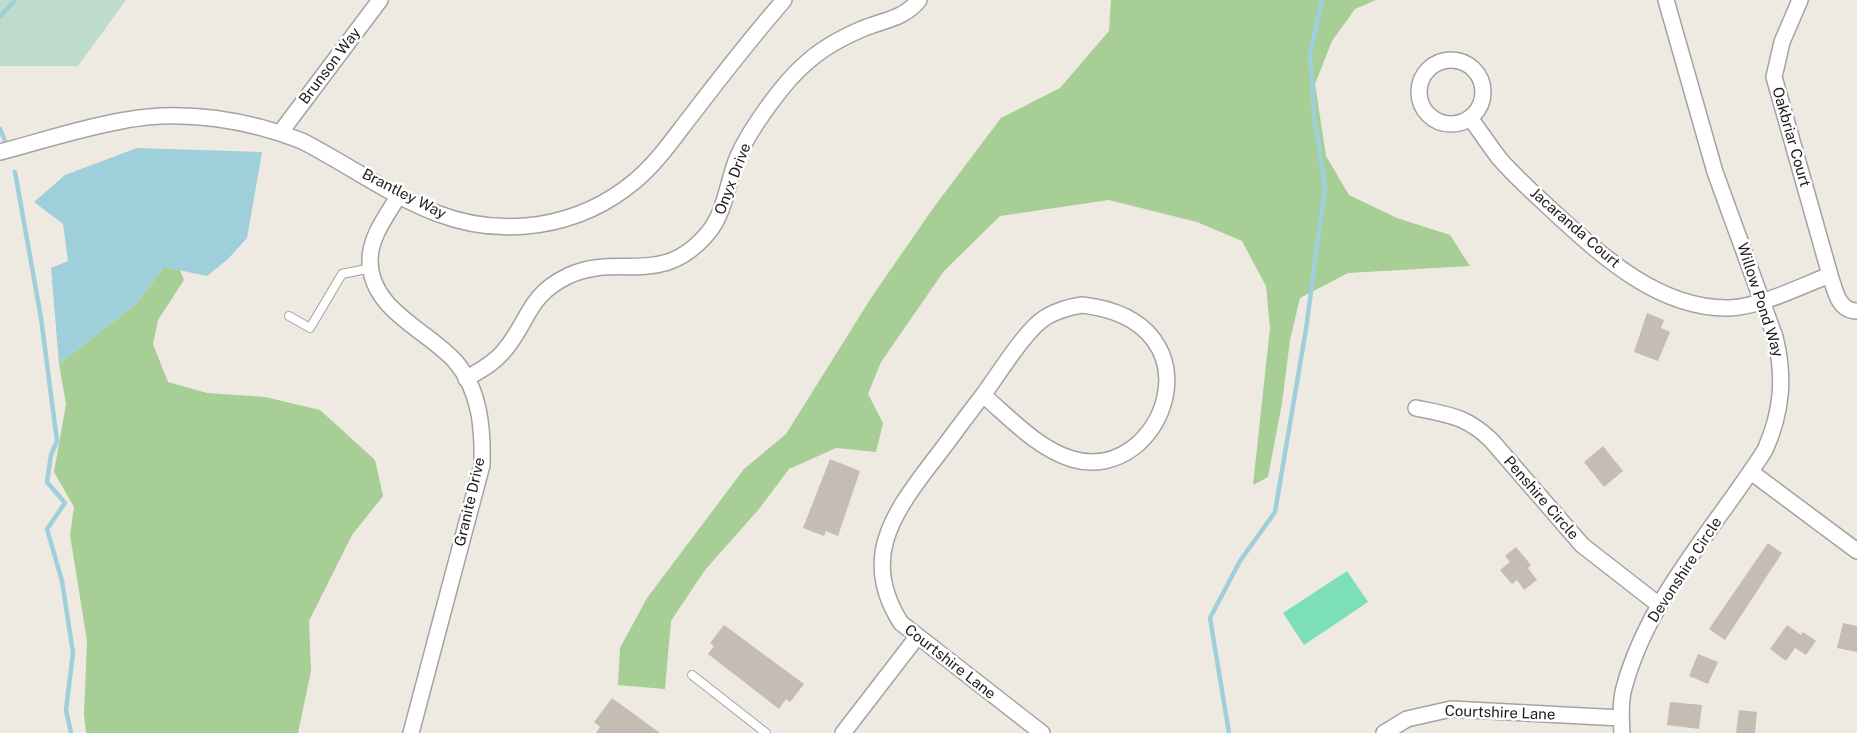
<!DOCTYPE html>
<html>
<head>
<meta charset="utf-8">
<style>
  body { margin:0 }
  canvas { display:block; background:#eee9e1 }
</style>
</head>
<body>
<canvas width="1857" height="733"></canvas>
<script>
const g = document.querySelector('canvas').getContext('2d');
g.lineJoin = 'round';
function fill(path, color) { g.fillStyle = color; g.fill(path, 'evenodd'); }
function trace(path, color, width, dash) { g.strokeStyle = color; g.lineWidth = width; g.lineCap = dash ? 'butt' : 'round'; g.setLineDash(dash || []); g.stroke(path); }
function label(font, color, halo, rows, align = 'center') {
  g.font = font + ' "Public Sans",sans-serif'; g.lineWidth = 5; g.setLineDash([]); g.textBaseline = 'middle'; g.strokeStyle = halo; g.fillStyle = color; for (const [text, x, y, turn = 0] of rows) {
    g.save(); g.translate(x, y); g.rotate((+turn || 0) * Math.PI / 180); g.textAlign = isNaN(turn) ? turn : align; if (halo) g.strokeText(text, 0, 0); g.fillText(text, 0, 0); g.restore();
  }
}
fill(new Path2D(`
  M 1111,0 L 1376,0 L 1355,9 L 1332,41 L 1315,84 L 1326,156 L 1349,195 L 1397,218 L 1450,235 L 1470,266 L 1348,273 L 1300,298 L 1290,340 L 1282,403 L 1268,477 L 1253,485 L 1270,328 L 1266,286 L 1242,241 L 1197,222 L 1109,200 L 1000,216 L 944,271 L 881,362 L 868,394 L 883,423 L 876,452 L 836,448 L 789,469 L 759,509 L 705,570 L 671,621 L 665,689 L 618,685 L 620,648 L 647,598 L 744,469 L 786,434 L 871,298 L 934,207 L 1001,118 L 1060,88 L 1109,31 Z
  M 164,267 L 180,270 L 184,280 L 158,320 L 153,344 L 168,382 L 207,393 L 265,397 L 320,410 L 375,460 L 383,496 L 352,535 L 309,621 L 311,671 L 298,733 L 86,733 L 84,714 L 87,641 L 70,535 L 74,507 L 54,472 L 66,404 L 59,364 L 136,304 Z`), '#a6ce95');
fill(new Path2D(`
  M 0,0 L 126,0 L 78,66 L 0,66 Z`), '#bddcce');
fill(new Path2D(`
  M 1347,571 L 1368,602 L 1304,645 L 1283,613 Z`), '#7ddfb9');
fill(new Path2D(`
  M 137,148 L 262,152 L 247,238 L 228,259 L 207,276 L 164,267 L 136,304 L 59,364 L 51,268 L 68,261 L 63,224 L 34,202 L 65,175 Z`), '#a0cfdc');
trace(new Path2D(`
  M 0,17 L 15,0
  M 0,129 L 5,141
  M 15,172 L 41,318 L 57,441 L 51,455 L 47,482 L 65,503 L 47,529 L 62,581 L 73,653 L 66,710 L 71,733
  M 1229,733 L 1210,618 L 1240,561 L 1275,512 L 1306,329 L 1325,187 L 1314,115 L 1310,54 L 1322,0`), '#a0cfdc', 4.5);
fill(new Path2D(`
  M 1647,313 L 1664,320 L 1661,328 L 1670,332 L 1658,361 L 1634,352 Z
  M 1603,446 L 1623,471 L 1604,487 L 1584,462 Z
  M 830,459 L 860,471 L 838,536 L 826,531 L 824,536 L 803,528 Z
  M 1768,543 L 1782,553 L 1725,640 L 1709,629 Z
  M 1516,547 L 1531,565 L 1528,568 L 1537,580 L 1524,590 L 1517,580 L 1512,584 L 1500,570 L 1510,562 L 1505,556 Z
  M 1843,623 L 1857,626 L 1857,652 L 1837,648 Z
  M 724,625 L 804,684 L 790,702 L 786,699 L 779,709 L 708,654 L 714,646 L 710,643 Z
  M 1787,625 L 1801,635 L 1803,632 L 1816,641 L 1806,655 L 1795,648 L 1786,661 L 1770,649 Z
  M 1698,654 L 1718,662 L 1708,684 L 1689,676 Z
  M 612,698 L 660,733 L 596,733 L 600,727 L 594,722 Z
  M 1670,702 L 1702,705 L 1699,729 L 1667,725 Z
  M 1739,710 L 1757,712 L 1755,733 L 1736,733 Z`), '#c5bcb4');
const service = new Path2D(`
  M 289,316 L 310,328 L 342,274 L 371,268
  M 692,675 L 766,733`);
const minor = new Path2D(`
  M 1800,0 L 1782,42 L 1774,77 L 1830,275
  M1419 92a32 32 0 1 1 64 0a32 32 0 1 1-64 0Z
  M 1470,118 C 1480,131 1489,145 1499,158 C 1516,178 1537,196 1556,214 C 1604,258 1660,309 1729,308 C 1760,307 1801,286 1830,275 C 1835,290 1838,311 1857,311
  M 280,133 L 380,0
  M 0,152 C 42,141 84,127 126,120 C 183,109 249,120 302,141 C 347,164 389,195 436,213 C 503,239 579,228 635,181 C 658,162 675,136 694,112 C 723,74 753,36 784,0
  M 399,195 C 388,214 370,236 370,260 C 370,310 426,329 455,361 C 480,390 483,428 482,465 L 411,733
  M 1082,305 C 1225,321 1163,486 1072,459 C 1038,449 1009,417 983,395 C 999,374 1025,330 1046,317 C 1058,310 1069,307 1082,305 Z
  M 466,379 C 479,371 493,364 503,352 C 529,323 526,296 568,276 C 618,252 661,289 708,233 C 726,211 727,182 738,156 C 750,129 783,83 805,64 C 822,48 841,38 862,29 C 883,20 904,19 919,0
  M 983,395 C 965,418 948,442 930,465 C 891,516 861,561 901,623 L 1042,733
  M 1416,408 C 1449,415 1466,416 1491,440 L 1582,545 L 1659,605
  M 1751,472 L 1857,551
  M 843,733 L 917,637
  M 1384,733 L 1407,719 L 1451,709 L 1621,718
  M 1622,733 C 1621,719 1620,702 1624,688 C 1648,598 1716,527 1765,450 C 1782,412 1785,377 1775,337 L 1715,172 L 1666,0`);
trace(service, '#a3a3a3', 10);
trace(minor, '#a3a3a3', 18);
trace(service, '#fff', 8);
trace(minor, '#fff', 15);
label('15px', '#1c1c1c', '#fff', [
  ["Brunson Way",330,66,-53],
  ["Oakbriar Court",1791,137,74],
  ["Onyx Drive",733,179,-69],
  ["Brantley Way",404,194,27],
  ["Jacaranda Court",1575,228,41],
  ["Willow Pond Way",1760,300,72],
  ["Penshire Circle",1541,498,49],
  ["Granite Drive",470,502,-77],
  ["Devonshire Circle",1685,570,-57],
  ["Courtshire Lane",950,662,38],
  ["Courtshire Lane",1500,713,2]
]);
</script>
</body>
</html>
